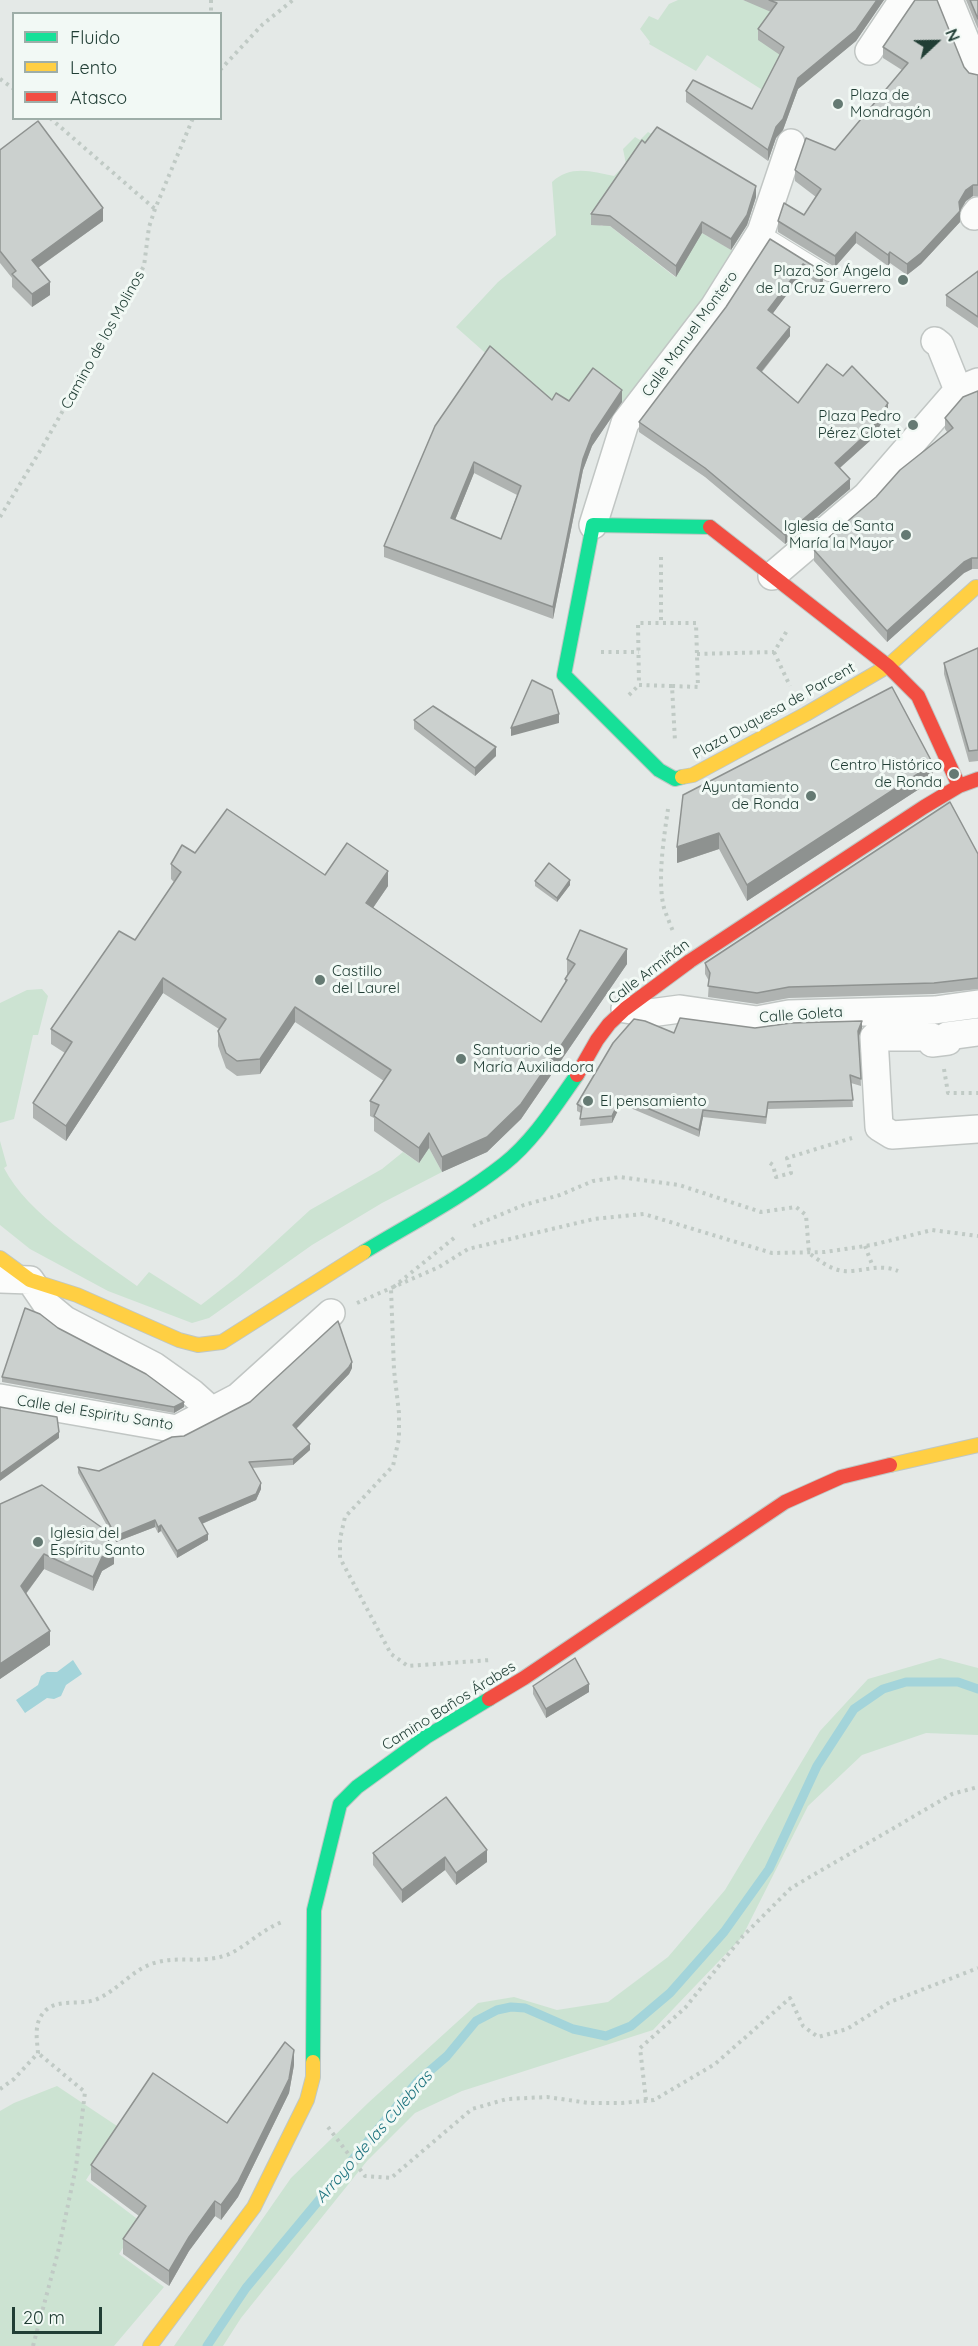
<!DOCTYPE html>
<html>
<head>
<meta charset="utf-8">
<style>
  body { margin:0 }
  #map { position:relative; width:978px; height:2346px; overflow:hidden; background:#e4e9e7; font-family:Quicksand,sans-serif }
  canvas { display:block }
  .legend { position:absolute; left:12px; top:12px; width:210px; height:108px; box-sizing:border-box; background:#f2f9f5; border:2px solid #9eaea8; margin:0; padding:8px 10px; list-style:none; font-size:18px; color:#213e35 }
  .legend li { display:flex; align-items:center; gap:12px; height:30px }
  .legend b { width:30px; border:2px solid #9eaea8 }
  .north { position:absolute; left:906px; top:12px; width:60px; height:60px; -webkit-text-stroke:4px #f2f9f5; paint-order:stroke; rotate:68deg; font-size:16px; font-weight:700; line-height:24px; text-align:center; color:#213e35 }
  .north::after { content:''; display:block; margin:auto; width:21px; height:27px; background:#213e35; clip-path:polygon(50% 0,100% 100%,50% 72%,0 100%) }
  .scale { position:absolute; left:12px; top:2307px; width:90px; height:27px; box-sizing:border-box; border:3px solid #213e35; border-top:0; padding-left:8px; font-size:18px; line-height:21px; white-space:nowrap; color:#213e35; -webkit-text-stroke:4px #f2f9f5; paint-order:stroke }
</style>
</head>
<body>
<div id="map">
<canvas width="978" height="2346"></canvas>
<ul class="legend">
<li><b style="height:8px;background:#16e098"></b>Fluido</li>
<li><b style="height:8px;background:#ffcf43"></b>Lento</li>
<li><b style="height:8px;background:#f24e42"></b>Atasco</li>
</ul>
<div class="north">N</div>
<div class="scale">20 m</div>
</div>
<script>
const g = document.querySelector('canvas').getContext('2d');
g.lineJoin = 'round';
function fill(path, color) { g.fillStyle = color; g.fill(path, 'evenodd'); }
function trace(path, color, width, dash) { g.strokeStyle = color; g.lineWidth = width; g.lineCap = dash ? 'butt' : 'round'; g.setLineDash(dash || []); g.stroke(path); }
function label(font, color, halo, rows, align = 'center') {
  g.font = font + ' Quicksand,sans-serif'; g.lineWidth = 6; g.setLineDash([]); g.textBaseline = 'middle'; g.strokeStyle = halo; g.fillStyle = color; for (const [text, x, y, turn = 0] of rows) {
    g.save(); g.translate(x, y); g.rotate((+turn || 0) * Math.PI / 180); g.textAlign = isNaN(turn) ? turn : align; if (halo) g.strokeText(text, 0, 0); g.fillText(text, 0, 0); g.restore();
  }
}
fill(new Path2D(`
  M 678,0 L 743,0 L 779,12 L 796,66 L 809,80 L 798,89 L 791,108 L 707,55 L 696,71 L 649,44 L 650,42 L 640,29 L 649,16 L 658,20 L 669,4 Z
  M 648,132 L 657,137 L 599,207 L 590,212 L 593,222 L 602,226 L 606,223 L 675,277 L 702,233 L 737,253 L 627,406 L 593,380 L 580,397 L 552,412 L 456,327 L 498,282 L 556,235 L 552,182 C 570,165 591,171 614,176 L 626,164 L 623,149 L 635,137 L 640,140 Z
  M 42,989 L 48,996 L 38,1035 L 33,1035 L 14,1119 L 0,1123 L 0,1003 L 27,990 Z
  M 0,1141 L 7,1166 L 4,1168 C 27,1214 96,1256 137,1286 L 149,1272 L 201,1305 L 237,1277 L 310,1210 L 382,1169 L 403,1152 L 419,1163 L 429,1148 L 442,1172 L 382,1203 L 312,1245 L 209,1318 L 192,1323 L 108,1291 L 30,1249 L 0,1225 Z
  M 940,1658 L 978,1668 L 978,1735 L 926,1733 L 862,1755 L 808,1806 L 742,1937 L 653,2030 L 462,2091 L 415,2113 L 367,2161 L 241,2318 L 223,2346 L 174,2346 L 291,2178 L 368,2103 L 478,2003 L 514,1997 L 557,2010 L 608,2002 L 668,1957 L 725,1890 L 820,1731 L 868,1679 Z
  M 57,2086 L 120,2128 L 86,2180 L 140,2221 L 119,2254 L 164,2287 L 114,2346 L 0,2346 L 0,2111 L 14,2103 Z`), '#cce3d2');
fill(new Path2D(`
  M 73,1660 L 82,1674 L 66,1685 L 61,1696 L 54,1699 L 47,1698 L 25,1713 L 16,1700 L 38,1685 L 41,1676 L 47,1672 L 57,1672 Z`), '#a3d4da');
trace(new Path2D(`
  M 207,2346 L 246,2288 L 418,2081 L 447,2056 L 476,2021 L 497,2010 L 511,2007 L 525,2008 L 573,2029 L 606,2036 L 631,2026 L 670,1993 L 724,1932 L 769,1869 L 817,1766 L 854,1709 L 883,1689 L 906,1682 L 958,1682 L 978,1689`), '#a3d4da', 9);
const lane = new Path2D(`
  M 761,232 L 829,274`);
const street = new Path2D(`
  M 949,0 L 978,71
  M 869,51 L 903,0
  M 974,216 L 978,211
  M 935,341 L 940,345 L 958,390
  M 593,525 L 625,423 L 714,307 L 761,232 L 791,143
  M 772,576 L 866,496 L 958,390 L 978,382
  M 625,1009 L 650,1013 L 680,1009 L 757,1020 L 789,1014 L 935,1010 L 978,1004
  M 978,1032 L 947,1036 L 948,1041 L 932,1043 L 932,1037 L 874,1037 L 879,1127 L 892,1135 L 978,1129
  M 0,1279 L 30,1280 L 47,1305 L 65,1320 L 154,1366 L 192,1393 L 211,1410
  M 0,1398 L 177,1429 L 238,1397 L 331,1313`);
const fast = new Path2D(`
  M 682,777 L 675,779 L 659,770 L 564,675 L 593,525 L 710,527
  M 364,1252 C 410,1224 461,1198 504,1164 C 534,1140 555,1106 577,1075
  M 313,2062 L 314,1910 L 340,1804 L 357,1787 L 426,1737 L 489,1699`);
const slow = new Path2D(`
  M 682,777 L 693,775 L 806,714 L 888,666 L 976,587
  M 0,1258 L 30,1280 L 77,1295 L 179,1340 L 198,1345 L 222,1342 L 364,1252
  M 890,1465 L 978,1445
  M 150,2346 L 254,2207 L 307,2100 L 313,2077 L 313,2062`);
const jam = new Path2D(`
  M 710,527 L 888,666 L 918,696 L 959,786
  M 577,1075 L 597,1040 L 609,1024 L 625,1009 L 690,961 L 924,807 L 959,786 L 978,779
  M 489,1699 L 524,1678 L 785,1502 L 841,1477 L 890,1465`);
trace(lane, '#c1c6c4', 16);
trace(street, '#c1c6c4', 30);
trace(fast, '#bfc7c4', 16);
trace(slow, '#bfc7c4', 16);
trace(jam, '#bfc7c4', 16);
trace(new Path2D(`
  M 211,0 L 211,14
  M 220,70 L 262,25 L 293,0
  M 0,79 L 14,89
  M 50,118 L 155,209
  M 0,517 L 43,446 L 144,266 L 149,227 L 155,209 L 193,118
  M 661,557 L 661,623
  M 601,652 L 639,652
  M 774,652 L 790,686
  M 697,654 L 774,652 L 788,629
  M 672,686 L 639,685 L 638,623 L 696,623 L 698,687 L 672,686 L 675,741
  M 629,695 L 639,685
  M 668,809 C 664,837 657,880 664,908 C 667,917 671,926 674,934
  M 944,1069 L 948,1093 L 978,1093
  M 770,1163 L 773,1165 L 776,1177 L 791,1173 L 787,1158 L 852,1138
  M 473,1226 L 524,1205 L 560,1195 L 593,1181 L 620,1177 L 679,1185 L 761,1212 L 796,1207 L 806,1215 L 809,1253 C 821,1262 835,1273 851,1271 C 868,1270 881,1264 898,1271
  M 454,1238 L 391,1289 L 394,1370 L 399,1413 L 399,1438 L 393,1466 L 345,1517 L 340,1539 L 340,1558 L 391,1654 L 408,1666 L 490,1660
  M 865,1246 L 873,1267
  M 357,1303 L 439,1267 L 468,1249 L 594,1219 L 644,1214 L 772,1253 L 825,1252 L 872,1245 L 932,1230 L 978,1236
  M 0,2089 L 14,2079 L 38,2053 C 37,2038 33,2022 46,2010 C 58,1999 80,2005 95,2000 C 118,1991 134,1967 158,1962 C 181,1956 200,1964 227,1955 C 246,1947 261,1930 282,1922
  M 646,2100 L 640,2048 L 685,2008 L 743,1936 L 791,1888 L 952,1794 L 978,1787
  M 328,2127 L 365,2176 L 391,2178 L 472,2109 L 507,2099 L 547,2097 L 589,2103 L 622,2103 L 654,2100 L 715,2064 L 790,1998 L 803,2026 L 818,2037 L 847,2029 L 890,2002 L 978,1968
  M 33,2346 L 58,2252 L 76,2167 L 85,2092 L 38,2053`), '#c0cac5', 4, [3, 4.5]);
trace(lane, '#fbfcfb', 14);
trace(street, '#fbfcfb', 27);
trace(fast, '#16e098', 14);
trace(slow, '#ffcf43', 14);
trace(jam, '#f24e42', 14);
fill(new Path2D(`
  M 743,0 L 884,0 L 856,41 L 798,89 L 783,130 L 776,138 L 768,161 L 686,102 L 686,91 L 752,109 L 780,55 L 758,40 L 758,29 L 771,12 Z
  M 966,0 L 978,0 L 978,29 Z
  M 883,47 L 964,67 L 969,73 L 978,75 L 978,196 L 973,196 L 966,201 L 960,211 L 960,222 L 921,264 L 907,275 L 890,263 L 888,266 L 856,243 L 835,267 L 778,232 L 778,221 L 804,215 L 816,197 L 795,181 L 795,170 L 835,150 L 902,70 L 883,58 Z
  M 645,143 L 756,197 L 747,225 L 731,250 L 702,233 L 676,277 L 610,226 L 591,225 L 591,214 Z
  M 0,150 L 103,221 L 38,268 L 50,295 L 32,307 L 12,287 L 12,278 L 0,263 Z
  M 770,239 L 823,272 L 823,281 L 820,285 L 803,273 L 772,314 L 790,336 L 762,372 L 798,403 L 888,412 L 872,439 L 840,468 L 850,489 L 785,544 L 705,477 L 639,432 L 639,422 L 726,307 Z
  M 978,271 L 978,328 L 946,306 L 946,295 Z
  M 978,391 L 978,569 L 972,569 L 964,573 L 887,642 L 814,561 L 814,550 L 876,497 L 947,432 L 945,429 L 945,418 Z
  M 552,400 L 622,402 L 592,446 L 583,470 L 553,619 L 384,557 L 384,546 L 435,426 ZM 474,473 L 517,495 L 501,539 L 455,520 Z
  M 978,648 L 978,761 L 969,762 L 944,674 L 944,663 Z
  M 892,687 L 933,780 L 747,901 L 719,849 L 677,863 Z
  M 414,720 L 496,756 L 475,776 L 414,729 Z
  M 195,853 L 388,886 L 373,908 L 541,1022 L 565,984 L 565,979 L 567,975 L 567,959 L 627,964 L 521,1119 L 487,1152 L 442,1172 L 429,1148 L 419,1163 L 374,1131 L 374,1118 L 370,1116 L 370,1101 L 384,1081 L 295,1022 L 260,1074 L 237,1076 L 226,1068 L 218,1046 L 218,1031 L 219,1029 L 163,993 L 66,1141 L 33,1118 L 33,1103 L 65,1053 L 51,1044 L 51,1029 L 135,940 L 174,882 L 171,879 L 171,864 Z
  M 978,854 L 978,989 L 934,994 L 789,998 L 757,1004 L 708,997 L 709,981 L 705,974 L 705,963 Z
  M 535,881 L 570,885 L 557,902 L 535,886 Z
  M 755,1028 L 862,1028 L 859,1037 L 861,1086 L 851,1083 L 853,1107 L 768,1109 L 766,1124 L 703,1117 L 699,1137 L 621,1104 L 612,1123 L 580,1126 L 581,1113 L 577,1111 L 577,1104 L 674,1033 Z
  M 58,1328 L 184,1407 L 174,1413 L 2,1382 L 2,1377 Z
  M 352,1368 L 349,1374 L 296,1429 L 310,1450 L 293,1465 L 252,1468 L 261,1489 L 256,1500 L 202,1524 L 208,1540 L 177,1558 L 161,1531 L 158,1533 L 155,1527 L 116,1542 L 78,1473 L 78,1467 L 99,1471 Z
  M 0,1504 L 114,1564 L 102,1571 L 93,1591 L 44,1569 L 26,1594 L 50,1645 L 0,1679 Z
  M 533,1686 L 589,1692 L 546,1718 L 533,1694 Z
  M 446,1797 L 487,1862 L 456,1885 L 445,1870 L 402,1903 L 373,1865 L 373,1853 Z
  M 294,2065 L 289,2093 L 238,2197 L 221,2220 L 215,2216 L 189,2251 L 169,2286 L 123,2254 L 123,2239 L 139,2216 L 91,2180 L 91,2165 L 227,2123 Z`), '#afb3b1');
fill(new Path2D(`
  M 877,0 L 884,0 L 856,41 L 798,89 L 783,130 L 776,138 L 768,161 L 768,150 L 776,127 L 798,78 Z
  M 973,185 L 973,196 L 966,201 L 960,211 L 960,222 L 921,264 L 907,275 L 907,264 L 959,202 L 966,190 Z
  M 756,186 L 756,197 L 747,225 L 731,250 L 731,239 Z
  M 103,208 L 103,221 L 32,272 L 32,260 Z
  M 702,222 L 702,233 L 676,277 L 676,266 Z
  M 856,232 L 856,243 L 835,267 L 835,256 Z
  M 890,252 L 890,263 L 888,266 L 888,255 Z
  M 803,264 L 803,273 L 768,320 L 768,310 Z
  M 823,272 L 823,281 L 820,285 L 820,275 Z
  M 50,282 L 50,295 L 32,307 L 32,294 Z
  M 790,327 L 790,336 L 757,377 L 757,368 Z
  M 622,390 L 622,402 L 592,446 L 583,470 L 553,619 L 553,607 L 583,459 L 592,435 Z
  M 888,403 L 888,412 L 872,439 L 835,472 L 835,463 Z
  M 474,462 L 474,473 L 451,530 L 451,518 Z
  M 850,479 L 850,489 L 785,544 L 785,535 Z
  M 972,558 L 972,569 L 964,573 L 887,642 L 887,631 L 964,562 Z
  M 559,714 L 559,723 L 511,736 L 511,728 Z
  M 496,747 L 496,756 L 475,776 L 475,768 Z
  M 933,764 L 933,780 L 747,901 L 747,885 Z
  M 719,833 L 719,849 L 677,863 L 677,847 Z
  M 388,871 L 388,886 L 366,918 L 366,903 Z
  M 570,880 L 570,885 L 557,902 L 557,898 Z
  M 627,949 L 627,964 L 521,1119 L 487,1152 L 442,1172 L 442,1157 Z
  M 163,978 L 163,993 L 66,1141 L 66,1126 Z
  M 295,1007 L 295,1022 L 260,1074 L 260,1059 Z
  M 862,1021 L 862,1028 L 858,1038 L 858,1031 Z
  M 621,1097 L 621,1104 L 612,1123 L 612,1116 Z
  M 703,1110 L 703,1117 L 699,1137 L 699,1130 Z
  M 429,1133 L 429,1148 L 419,1163 L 419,1148 Z
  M 352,1362 L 352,1368 L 349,1374 L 293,1432 L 293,1425 Z
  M 184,1402 L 184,1407 L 174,1413 L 174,1407 Z
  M 59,1432 L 59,1438 L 0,1481 L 0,1474 Z
  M 310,1444 L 310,1450 L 293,1465 L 293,1459 Z
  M 261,1483 L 261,1489 L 256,1500 L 199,1525 L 199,1518 Z
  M 155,1520 L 155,1527 L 116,1542 L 116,1536 Z
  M 161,1525 L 161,1531 L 158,1533 L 158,1527 Z
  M 208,1534 L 208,1540 L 177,1558 L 177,1551 Z
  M 114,1550 L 114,1564 L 102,1571 L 93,1591 L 93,1577 L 102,1557 Z
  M 44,1554 L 44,1569 L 21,1600 L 21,1586 Z
  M 50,1631 L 50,1645 L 0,1679 L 0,1664 Z
  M 589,1684 L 589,1692 L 546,1718 L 546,1709 Z
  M 487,1850 L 487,1862 L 456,1885 L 456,1873 Z
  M 445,1857 L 445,1870 L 402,1903 L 402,1890 Z
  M 294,2050 L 294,2065 L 289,2093 L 238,2197 L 221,2220 L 221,2205 Z
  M 215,2201 L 215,2216 L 189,2251 L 169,2286 L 169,2271 L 189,2237 Z`), '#8e9290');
const building = new Path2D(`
  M 769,0 L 877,0 L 856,30 L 798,78 L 783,119 L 776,127 L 768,150 L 686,91 L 693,80 L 752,109 L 784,47 L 758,29 L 777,3 Z
  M 915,0 L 937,0 L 964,67 L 969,73 L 978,75 L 978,185 L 973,185 L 966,190 L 959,202 L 960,211 L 921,253 L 907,264 L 890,252 L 888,255 L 856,232 L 835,256 L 778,221 L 784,203 L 804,215 L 821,189 L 795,170 L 806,138 L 835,150 L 908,63 L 883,47 Z
  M 970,0 L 978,0 L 978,19 Z
  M 38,121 L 103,208 L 32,260 L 50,282 L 32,294 L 12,274 L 16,271 L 0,251 L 0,150 Z
  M 657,127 L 756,186 L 747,215 L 731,239 L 702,222 L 676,266 L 610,216 L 591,214 L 642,140 L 645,143 Z
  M 770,239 L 823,272 L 820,275 L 803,264 L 768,310 L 790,327 L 757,368 L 798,403 L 827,364 L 843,376 L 852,366 L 888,403 L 872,429 L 835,463 L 850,479 L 785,535 L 705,468 L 639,422 L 726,307 Z
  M 978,271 L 978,317 L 946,295 Z
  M 490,346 L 552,400 L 556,393 L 569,401 L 593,368 L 622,390 L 592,435 L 583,459 L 553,607 L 384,546 L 435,426 ZM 474,462 L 521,486 L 501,539 L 451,518 Z
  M 978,391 L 978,558 L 972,558 L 964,562 L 887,631 L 814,550 L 876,497 L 900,470 L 953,428 L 945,418 L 963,397 Z
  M 978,648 L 978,750 L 969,751 L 944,663 Z
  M 532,680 L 552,690 L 559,714 L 511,728 Z
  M 892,687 L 933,764 L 747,885 L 719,833 L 677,847 L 683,795 Z
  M 433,706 L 496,747 L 475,768 L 414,720 Z
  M 950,802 L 978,854 L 978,978 L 934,983 L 789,987 L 757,993 L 708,986 L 710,973 L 705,963 Z
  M 227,809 L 325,875 L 347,843 L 388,871 L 366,903 L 541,1022 L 567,980 L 565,979 L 575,964 L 567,959 L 580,930 L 627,949 L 521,1104 L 487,1137 L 442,1157 L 429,1133 L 419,1148 L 374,1116 L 379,1105 L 370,1101 L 391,1070 L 295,1007 L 260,1059 L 237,1061 L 226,1053 L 218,1031 L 226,1019 L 163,978 L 66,1126 L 33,1103 L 72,1042 L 51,1029 L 119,931 L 135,940 L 181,872 L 171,864 L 182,845 L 195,853 Z
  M 549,863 L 570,880 L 557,898 L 535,881 Z
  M 680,1018 L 755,1028 L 791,1023 L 862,1021 L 858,1031 L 861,1079 L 850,1075 L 853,1100 L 768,1102 L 766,1117 L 703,1110 L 699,1130 L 621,1097 L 612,1116 L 580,1119 L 582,1107 L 577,1104 L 613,1043 L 634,1019 L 645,1021 L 674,1033 Z
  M 25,1308 L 40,1314 L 58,1328 L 146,1374 L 184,1402 L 174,1407 L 2,1377 Z
  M 338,1321 L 352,1362 L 349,1367 L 293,1425 L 310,1444 L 293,1459 L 249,1462 L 261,1483 L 256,1494 L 199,1518 L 208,1534 L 177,1551 L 161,1525 L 158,1527 L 155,1520 L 116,1536 L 78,1467 L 99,1471 L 172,1437 L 184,1436 L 250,1402 Z
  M 0,1407 L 57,1417 L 59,1432 L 0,1474 Z
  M 42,1485 L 101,1527 L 114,1550 L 102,1557 L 93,1577 L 44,1554 L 21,1586 L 50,1631 L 0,1664 L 0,1504 Z
  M 575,1658 L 589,1684 L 546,1709 L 533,1686 Z
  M 446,1797 L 487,1850 L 456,1873 L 445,1857 L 402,1890 L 373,1853 Z
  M 285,2042 L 294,2050 L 289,2079 L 238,2182 L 221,2205 L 215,2201 L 189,2237 L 169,2271 L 123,2239 L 146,2206 L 91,2165 L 153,2073 L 227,2123 Z`);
fill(building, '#cbd0ce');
trace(building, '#8e9290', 1.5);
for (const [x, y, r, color] of [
  [838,104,6,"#657a73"],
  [903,280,6,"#657a73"],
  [913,425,6,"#657a73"],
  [906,535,6,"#657a73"],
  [954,774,6,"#657a73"],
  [811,796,6,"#657a73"],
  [320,980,6,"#657a73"],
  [461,1059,6,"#657a73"],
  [588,1101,6,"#657a73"],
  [38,1542,6,"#657a73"]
]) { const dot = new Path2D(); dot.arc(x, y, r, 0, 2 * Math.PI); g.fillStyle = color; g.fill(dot); trace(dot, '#f2f9f5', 2); }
label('15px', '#213e35', '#f2f9f5', [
  ["Plaza de",850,95],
  ["Mondragón",850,112],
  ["Plaza Sor Ángela",891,271,"right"],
  ["de la Cruz Guerrero",891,288,"right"],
  ["Plaza Pedro",901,416,"right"],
  ["Pérez Clotet",901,433,"right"],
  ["Iglesia de Santa",894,526,"right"],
  ["María la Mayor",894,543,"right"],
  ["Centro Histórico",942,765,"right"],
  ["de Ronda",942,782,"right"],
  ["Ayuntamiento",799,787,"right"],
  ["de Ronda",799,804,"right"],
  ["Castillo",332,971],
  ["del Laurel",332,988],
  ["Santuario de",473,1050],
  ["María Auxiliadora",473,1067],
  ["El pensamiento",600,1101],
  ["Iglesia del",50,1533],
  ["Espíritu Santo",50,1550]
], 'left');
label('15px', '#213e35', '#f2f9f5', [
  ["Calle Manuel Montero",690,334,-54],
  ["Camino de los Molinos",103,340,-61],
  ["Plaza Duquesa de Parcent",774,711,-29],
  ["Calle Armiñán",649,972,-37],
  ["Calle Goleta",801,1015,-4],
  ["Calle del Espiritu Santo",95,1413,9],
  ["Camino Baños Árabes",449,1706,-32]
]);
label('italic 16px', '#18707c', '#f2f9f5', [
  ["Arroyo de las Culebras",374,2137,-49]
]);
</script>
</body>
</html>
